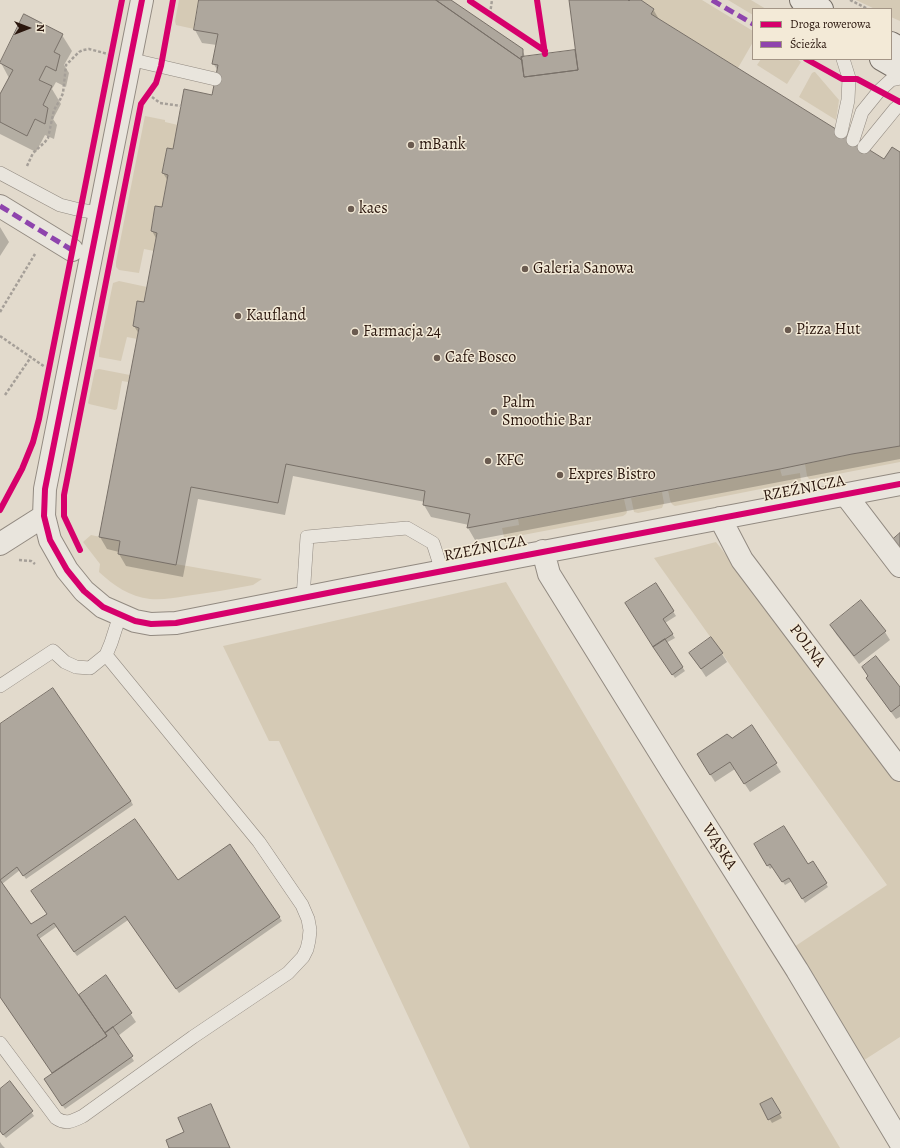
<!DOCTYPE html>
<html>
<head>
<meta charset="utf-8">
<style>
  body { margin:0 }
  #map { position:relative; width:900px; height:1148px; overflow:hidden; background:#e2dacc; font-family:Alegreya,serif }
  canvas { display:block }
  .legend { position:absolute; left:752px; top:8px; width:140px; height:52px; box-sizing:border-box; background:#f3ead7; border:1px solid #a39586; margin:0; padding:5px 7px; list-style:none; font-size:12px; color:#2a160d }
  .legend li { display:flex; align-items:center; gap:8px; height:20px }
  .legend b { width:20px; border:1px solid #a39586 }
  .north { position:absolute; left:8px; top:8px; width:40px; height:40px; -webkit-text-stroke:3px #f3ead7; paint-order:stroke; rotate:90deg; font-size:11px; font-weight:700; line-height:16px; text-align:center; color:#2a160d }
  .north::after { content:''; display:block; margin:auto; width:14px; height:18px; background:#2a160d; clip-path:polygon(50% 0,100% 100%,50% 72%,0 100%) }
</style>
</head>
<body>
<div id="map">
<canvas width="900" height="1148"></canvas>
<ul class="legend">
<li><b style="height:5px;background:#d6006c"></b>Droga rowerowa</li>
<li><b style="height:5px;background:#8e44ad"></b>Ścieżka</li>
</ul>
<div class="north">N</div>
</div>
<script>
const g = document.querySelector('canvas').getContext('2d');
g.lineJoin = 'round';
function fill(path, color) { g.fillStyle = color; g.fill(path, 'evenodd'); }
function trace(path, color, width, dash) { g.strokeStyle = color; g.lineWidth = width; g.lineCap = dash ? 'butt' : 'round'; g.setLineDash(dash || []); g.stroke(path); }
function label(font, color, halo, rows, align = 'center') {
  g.font = font + ' Alegreya,serif'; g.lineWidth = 3; g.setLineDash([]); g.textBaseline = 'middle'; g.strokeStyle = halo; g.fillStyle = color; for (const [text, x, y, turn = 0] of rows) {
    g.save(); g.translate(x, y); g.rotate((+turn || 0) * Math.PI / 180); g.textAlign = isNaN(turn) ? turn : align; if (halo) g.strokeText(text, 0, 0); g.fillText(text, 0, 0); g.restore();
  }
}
fill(new Path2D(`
  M 179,0 L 199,0 L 194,29 L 176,25 L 175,21 Z
  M 641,0 L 702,0 L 753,31 L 753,42 L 738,68 L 651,14 L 654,9 Z
  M 728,0 L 751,0 L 766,9 L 753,9 L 753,15 Z
  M 856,0 L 900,0 L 900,21 L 891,17 L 891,9 L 875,9 Z
  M 761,59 L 797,59 L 801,62 L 787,84 L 757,65 Z
  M 814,72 L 815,72 L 839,100 L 836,120 L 799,97 L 812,73 Z
  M 145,116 L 165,120 L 165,122 L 178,125 L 173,149 L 167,148 L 162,173 L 168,175 L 162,207 L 155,206 L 151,231 L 157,233 L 154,251 L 144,249 L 139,273 L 119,270 L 116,267 L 116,262 Z
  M 119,281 L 147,287 L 144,302 L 137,302 L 133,326 L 139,328 L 137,339 L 127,337 L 121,361 L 99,357 L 99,351 L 113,283 Z
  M 99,369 L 130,375 L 128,382 L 122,381 L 117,409 L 115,410 L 89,404 L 88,403 L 95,370 Z
  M 900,446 L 900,462 L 812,479 L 809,479 L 807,476 L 805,464 L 852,454 Z
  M 780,469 L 782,476 L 800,473 L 801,481 L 675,506 C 669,504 670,496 668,491 Z
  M 662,492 L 664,503 L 662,508 L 638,513 L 634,512 L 631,498 Z
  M 624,499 L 627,512 L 626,514 L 623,516 L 507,538 L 504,537 L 502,528 L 519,525 L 518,519 Z
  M 91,535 L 120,541 L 118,554 L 262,579 L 253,585 C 231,589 209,593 186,596 C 174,598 162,600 150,599 C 130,597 113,585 99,572 L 100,564 L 83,542 Z
  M 716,542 L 900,781 L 900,1037 L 858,1064 L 791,949 L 887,885 L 654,558 Z
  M 506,582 L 840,1148 L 470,1148 L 279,741 L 269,741 L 223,646 Z`), '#d5cab5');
fill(new Path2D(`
  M 200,0 L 449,0 L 522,50 L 524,54 L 525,58 L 574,51 L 577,55 L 570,0 L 626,0 L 629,2 L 631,0 L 640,0 L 653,9 L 660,21 L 884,161 L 900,153 L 900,459 L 475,540 L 468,528 L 469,525 L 431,517 L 424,505 L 425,502 L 293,476 L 285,515 L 198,499 L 183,577 L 126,566 L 119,554 L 119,552 L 107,549 L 100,537 L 139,334 L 134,326 L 144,303 L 157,240 L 152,231 L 163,208 L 168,181 L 163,173 L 174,150 L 213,96 L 218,71 L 213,63 L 217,45 L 202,43 L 195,30 Z
  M 62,35 L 72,51 L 64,65 L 69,73 L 66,87 L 56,82 L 52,89 L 61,104 L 53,119 L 57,125 L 54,139 L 45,135 L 36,152 L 0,134 L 0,96 L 9,78 L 1,63 Z
  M 0,227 L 9,242 L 0,256 Z
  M 656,584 L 676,616 L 665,623 L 675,638 L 666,643 L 685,671 L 675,678 L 628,607 Z
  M 861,602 L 885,632 L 890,640 L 859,664 L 836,634 L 831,626 Z
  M 690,653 L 722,654 L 727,662 L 706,677 Z
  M 869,677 L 900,689 L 900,717 L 896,719 L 872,686 L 867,678 Z
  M 0,726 L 131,801 L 133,805 L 26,879 L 20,870 L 2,884 L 31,926 L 178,881 L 230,845 L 282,921 L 179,993 L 128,920 L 77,956 L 56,927 L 39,939 L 79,997 L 106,977 L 136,1022 L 118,1036 L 134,1061 L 65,1109 L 47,1083 L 53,1074 L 0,996 Z
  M 752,726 L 781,772 L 750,792 L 735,769 L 715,782 L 703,763 L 732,739 Z
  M 755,844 L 808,866 L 813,862 L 828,887 L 805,903 L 792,881 L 785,885 L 773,867 L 770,869 Z
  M 10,1082 L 34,1116 L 6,1138 L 0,1131 L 0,1090 Z
  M 772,1099 L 782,1118 L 772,1123 L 761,1105 Z
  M 0,1142 L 2,1145 L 5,1148 L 0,1148 Z`), '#0003');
const building = new Path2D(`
  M 199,0 L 436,0 L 522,60 L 524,77 L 578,70 L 569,0 L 628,0 L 629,1 L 630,0 L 641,0 L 654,9 L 651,14 L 884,159 L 892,147 L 900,152 L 900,446 L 852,454 L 780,469 L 467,528 L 470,514 L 423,505 L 425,491 L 286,464 L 278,503 L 191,487 L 176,565 L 118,554 L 120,541 L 99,537 L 139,328 L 133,326 L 137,301 L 144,302 L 157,233 L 151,231 L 155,206 L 162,207 L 168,175 L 162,173 L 167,148 L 173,149 L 184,89 L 212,95 L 218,65 L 212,64 L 218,34 L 194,30 Z
  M 436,0 L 451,0 L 523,49 L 523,57 L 521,57 L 522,60 Z
  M 24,14 L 63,34 L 54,52 L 60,55 L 56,71 L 46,66 L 39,80 L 52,86 L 43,105 L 48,108 L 45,124 L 35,119 L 27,136 L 0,122 L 0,94 L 13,70 L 0,63 Z
  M 575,50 L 578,70 L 524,77 L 521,57 Z
  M 900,533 L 900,552 L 891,541 Z
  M 656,583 L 674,611 L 663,619 L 673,634 L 653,647 L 625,603 Z
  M 861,600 L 886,631 L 854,656 L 830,625 Z
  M 711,637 L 723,653 L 701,669 L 689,653 Z
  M 665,639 L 683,667 L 672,675 L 653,647 Z
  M 876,656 L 900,687 L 900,705 L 891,712 L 866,678 L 868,676 L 862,667 Z
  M 53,688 L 131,801 L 23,876 L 17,867 L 0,880 L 0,724 Z
  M 752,725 L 777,763 L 744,784 L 730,762 L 710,775 L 697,754 L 727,734 L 732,738 Z
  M 135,819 L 178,880 L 230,844 L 280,917 L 176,989 L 125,916 L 74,952 L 54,923 L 37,935 L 107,1036 L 52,1073 L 0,997 L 0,880 L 31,924 L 47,914 L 31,891 Z
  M 784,826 L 808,864 L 813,861 L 827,883 L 802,899 L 789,878 L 782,882 L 770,864 L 767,866 L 754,844 Z
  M 106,975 L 132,1013 L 105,1033 L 79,995 Z
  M 113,1027 L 133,1056 L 62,1106 L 44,1079 L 107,1036 L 105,1033 Z
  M 10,1081 L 33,1111 L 3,1135 L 0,1131 L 0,1089 Z
  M 772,1098 L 781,1113 L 768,1120 L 760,1104 Z
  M 211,1104 L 230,1148 L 169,1148 L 166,1140 L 184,1132 L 178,1118 Z`);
fill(building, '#aea79d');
trace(building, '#787068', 1);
const lane = new Path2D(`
  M 129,59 L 215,79
  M 841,132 L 848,100 L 849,78 L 843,59
  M 853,140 L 862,112 L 879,91 L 891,80 L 900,78
  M 864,147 L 895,109 L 900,105
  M 0,173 L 60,205 L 80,210 L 99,213
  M 303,598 L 307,537 L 407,528 L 433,543 L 442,571
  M 0,686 L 53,651 L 65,662 L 76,667 L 90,668 L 106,655
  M 0,1043 L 56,1118 C 66,1125 73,1121 83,1116 L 193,1037 L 288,973 L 303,957 L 307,949 L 309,940 L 310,930 L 308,919 L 302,905 L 259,842 L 106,655 L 111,643 L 120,615`);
const street = new Path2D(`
  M 142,0 L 45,489 L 44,516 L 50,540 L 67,570 L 84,591 L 103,607 L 135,621 L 151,624 L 176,623 L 338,591 L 900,484
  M 0,206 L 72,250
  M 845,494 L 900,566
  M 720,518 L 742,560 L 900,770
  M 0,544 L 44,516
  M 543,551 L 549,574 L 672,772 L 797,970 L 900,1142`);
const secondary = new Path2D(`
  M 801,0 L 822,9
  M 891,43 L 900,48
  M 881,59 L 900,70`);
trace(lane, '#928a81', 14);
trace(street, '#928a81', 24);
trace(secondary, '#787068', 24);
trace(new Path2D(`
  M 469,0 L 545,51
  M 537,0 L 545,54
  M 850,0 L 868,9
  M 490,14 L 492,0
  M 148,94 L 160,103 L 181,106
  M 27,166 L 33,153 L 45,142 L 48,138 L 54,110 L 61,98 L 63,93 L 66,65 L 79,52 L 83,50 L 89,49 L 108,54
  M 0,312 L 35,254
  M 0,336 L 45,367
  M 5,395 L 31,357
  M 19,560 L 31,561 L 35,564`), '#a59f98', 2.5, [3, 2]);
trace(lane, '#e9e5dd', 13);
trace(street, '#e9e5dd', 22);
trace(secondary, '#e9e5dd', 22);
trace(new Path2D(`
  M 712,0 L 753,24
  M 0,206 L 72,250`), '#8e44ad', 5, [10, 5]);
trace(new Path2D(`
  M 142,0 L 45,489 L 44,516 L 50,540 L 67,570 L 84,591 L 103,607 L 135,621 L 151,624 L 176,623 L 338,591 L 900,484
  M 537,0 L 545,54
  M 470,1 L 545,51
  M 806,59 L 842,79 L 857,79 L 900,102
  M 0,510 L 22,469 L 33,442 L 39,419 L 122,0
  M 80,550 L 64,516 L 64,495 L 141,104 L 156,83 L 161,66 L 173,0`), '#d6006c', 6);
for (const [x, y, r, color] of [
  [411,145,4,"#6a5b50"],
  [351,209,4,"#6a5b50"],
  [525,269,4,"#6a5b50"],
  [238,316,4,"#6a5b50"],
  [788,330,4,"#6a5b50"],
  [355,332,4,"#6a5b50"],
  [437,358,4,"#6a5b50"],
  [494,412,4,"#6a5b50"],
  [488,461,4,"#6a5b50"],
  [560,475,4,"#6a5b50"]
]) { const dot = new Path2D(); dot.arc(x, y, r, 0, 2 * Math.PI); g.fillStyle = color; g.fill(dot); trace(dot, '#f3ead7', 1.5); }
label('16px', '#2a160d', '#f3ead7', [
  ["mBank",419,145],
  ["kaes",359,209],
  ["Galeria Sanowa",533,269],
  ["Kaufland",246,316],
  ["Pizza Hut",796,330],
  ["Farmacja 24",363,332],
  ["Cafe Bosco",445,358],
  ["Palm",502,403],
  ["Smoothie Bar",502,421],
  ["KFC",496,461],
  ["Expres Bistro",568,475]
], 'left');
label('16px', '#2a160d', '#f3ead7', [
  ["RZEŹNICZA",804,489,-11],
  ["RZEŹNICZA",485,549,-11],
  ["POLNA",807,646,53],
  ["WĄSKA",719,847,58]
]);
</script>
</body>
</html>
